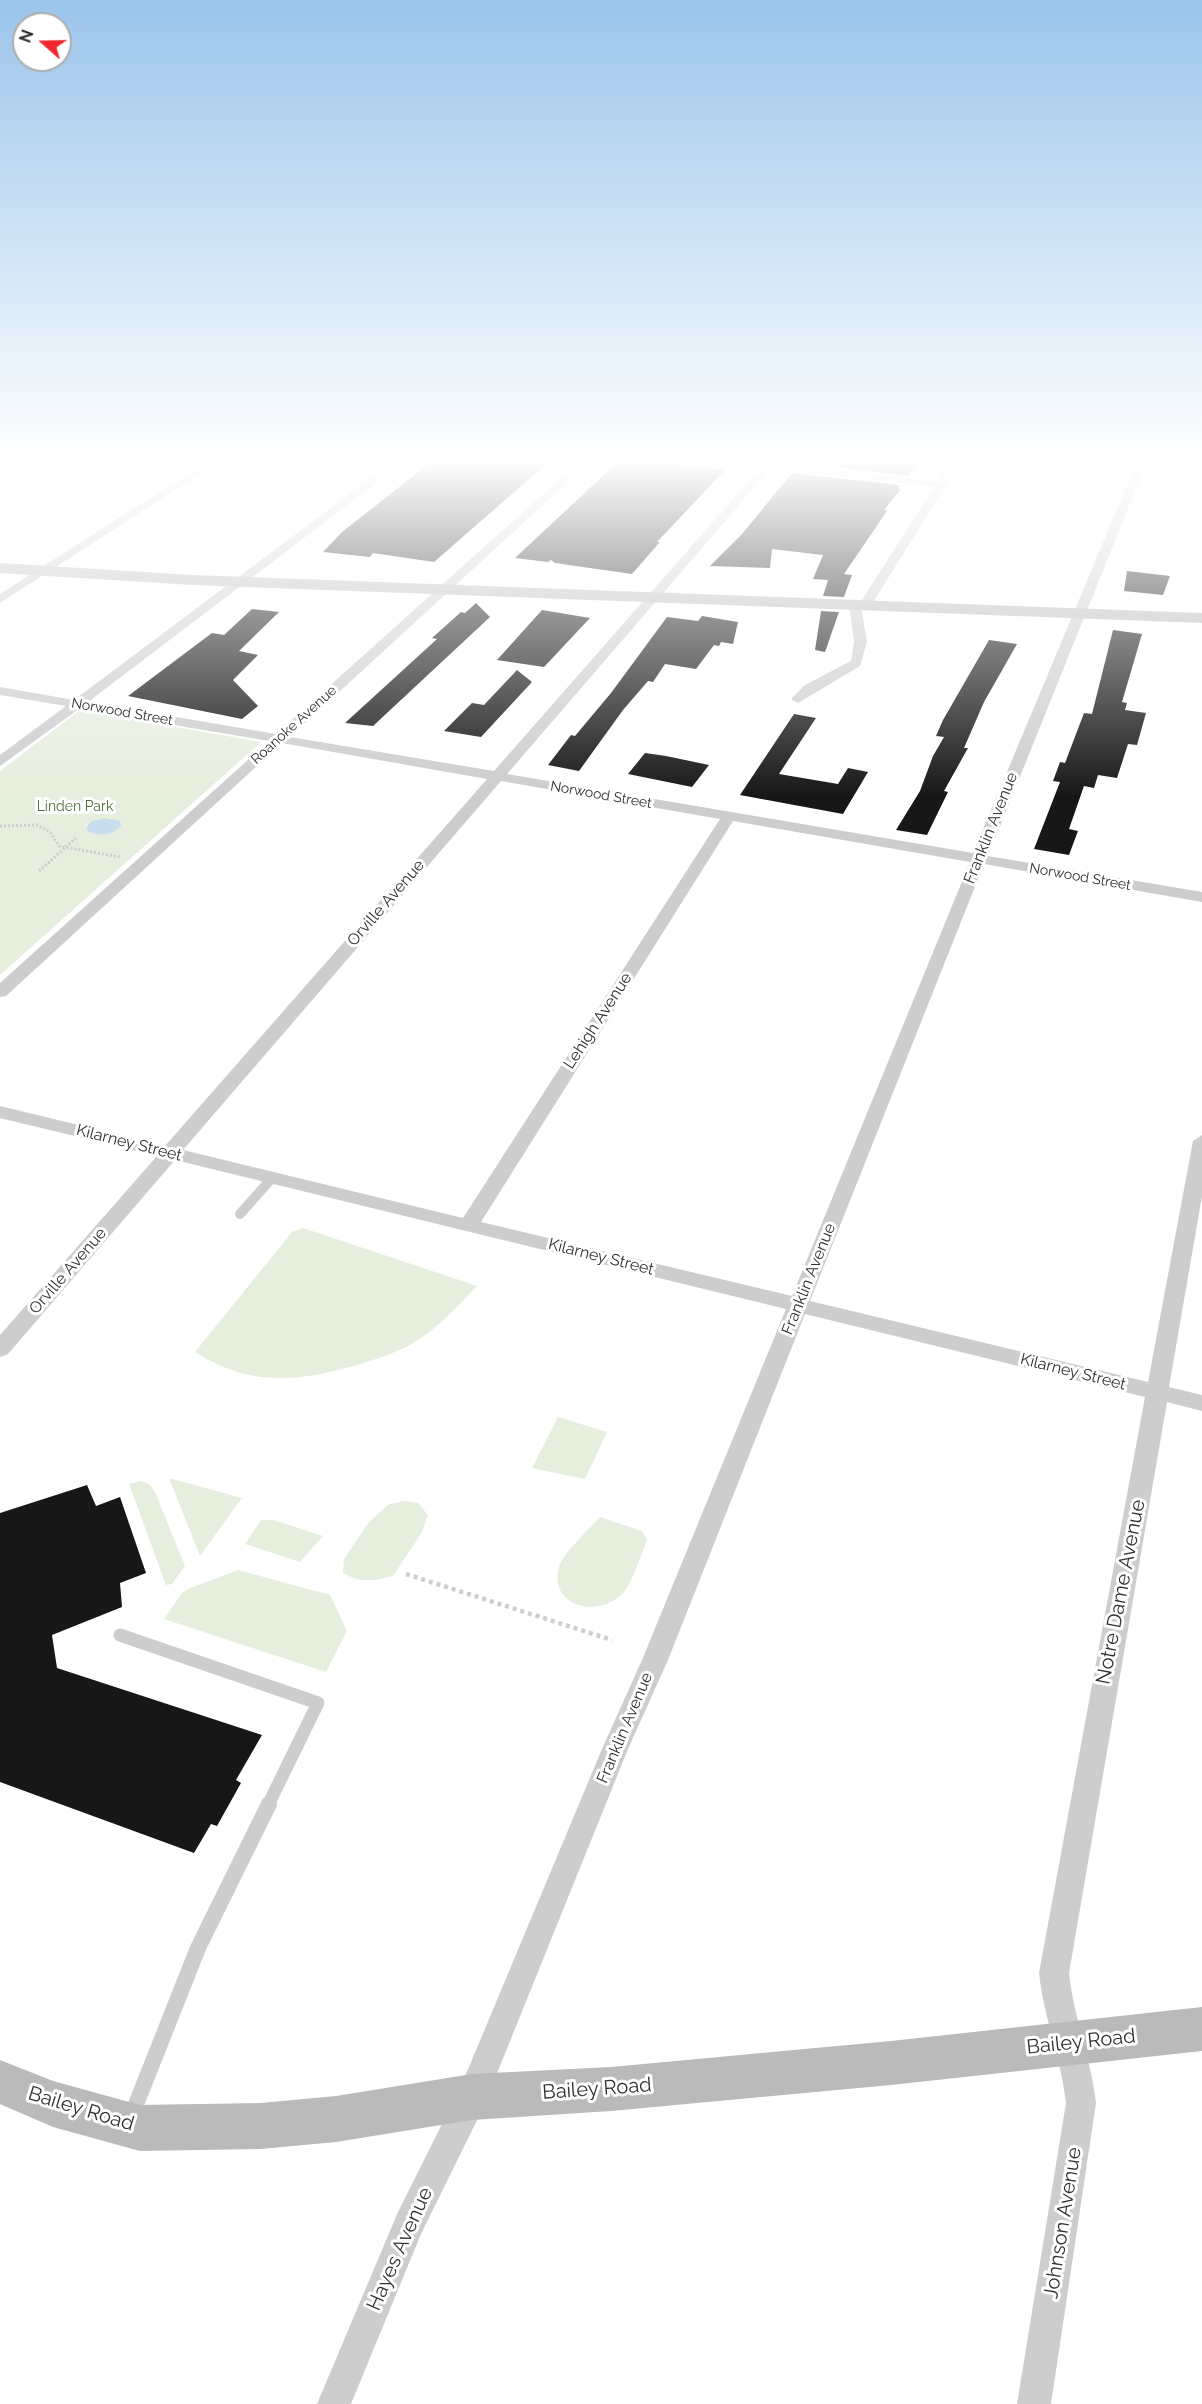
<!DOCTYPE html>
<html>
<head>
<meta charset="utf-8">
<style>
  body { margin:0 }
  #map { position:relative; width:1202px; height:2404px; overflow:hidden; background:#fff; font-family:Raleway,sans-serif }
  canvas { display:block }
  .north { position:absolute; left:12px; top:12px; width:60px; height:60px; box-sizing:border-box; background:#fff; border:2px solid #acacac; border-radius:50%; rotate:290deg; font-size:16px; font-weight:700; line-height:24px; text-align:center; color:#303030 }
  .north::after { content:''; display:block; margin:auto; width:21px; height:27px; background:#f1282f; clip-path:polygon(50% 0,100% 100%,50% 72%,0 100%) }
</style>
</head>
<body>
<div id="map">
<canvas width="1202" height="2404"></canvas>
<div class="north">N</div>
</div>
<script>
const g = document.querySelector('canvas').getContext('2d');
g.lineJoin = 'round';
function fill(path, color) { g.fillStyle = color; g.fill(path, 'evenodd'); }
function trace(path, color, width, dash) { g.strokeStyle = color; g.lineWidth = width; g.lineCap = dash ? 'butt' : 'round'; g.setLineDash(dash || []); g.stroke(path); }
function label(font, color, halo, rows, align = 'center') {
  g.font = font + ' Raleway,sans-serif'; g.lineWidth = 6; g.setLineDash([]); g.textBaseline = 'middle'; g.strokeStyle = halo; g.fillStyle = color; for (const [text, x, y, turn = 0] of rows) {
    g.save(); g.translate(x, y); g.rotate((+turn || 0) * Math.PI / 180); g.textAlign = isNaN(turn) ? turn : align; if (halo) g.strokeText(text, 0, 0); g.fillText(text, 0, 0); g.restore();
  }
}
fill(new Path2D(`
  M 0,459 L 108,459 L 86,472 Z
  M 80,710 L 261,742 L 0,975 L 0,771 Z
  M 303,1228 L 477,1286 C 459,1305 441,1324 420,1339 C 400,1352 379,1358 357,1365 C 298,1382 249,1387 195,1352 L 292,1232 Z
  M 558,1417 L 607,1432 L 585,1479 L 532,1468 Z
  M 169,1478 L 242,1498 L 200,1556 Z
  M 141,1481 L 149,1484 L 155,1492 L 185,1566 L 172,1584 L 166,1585 L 129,1484 Z
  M 405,1501 L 418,1503 L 428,1515 L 422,1532 L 393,1576 C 374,1581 360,1583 343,1573 L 344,1559 L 369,1522 L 389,1504 Z
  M 600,1517 L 642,1531 L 647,1540 C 641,1554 632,1585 622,1594 C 598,1619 548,1606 559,1567 C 563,1553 590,1528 600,1517 Z
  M 261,1520 L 273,1520 L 323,1536 L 300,1562 L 245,1544 Z
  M 238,1570 L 330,1595 L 347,1631 L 326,1672 L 164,1619 L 182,1593 L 188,1589 Z`), '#e6eedd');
fill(new Path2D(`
  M 104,818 L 120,821 L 121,826 C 112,836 97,837 86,830 L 90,822 Z`), '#c8deef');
fill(new Path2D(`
  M 435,459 L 552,459 L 434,562 L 373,553 L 370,557 L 323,552 L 342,532 Z
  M 621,459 L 725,470 L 657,542 L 660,542 L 632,574 L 555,563 L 551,560 L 548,562 L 515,558 Z
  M 803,459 L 843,459 L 883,464 L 886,459 L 920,459 L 908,476 L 800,463 Z
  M 792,473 L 900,485 L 898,489 L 901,489 L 884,510 L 887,511 L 844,574 L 852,575 L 844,597 L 823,596 L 828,580 L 813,579 L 823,555 L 772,549 L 770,568 L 710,566 L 742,534 Z
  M 1127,571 L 1170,576 L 1163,595 L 1124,591 Z
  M 476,603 L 490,617 L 373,726 L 345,723 L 437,639 L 432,638 L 461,612 L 465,613 Z
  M 252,609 L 279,612 L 239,651 L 258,655 L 233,680 L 258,706 L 242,719 L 128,696 L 212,633 L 224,635 Z
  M 542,610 L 590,618 L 544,667 L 497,660 Z
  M 821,611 L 839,612 L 825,652 L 815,650 Z
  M 702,616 L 738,622 L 733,644 L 721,642 L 719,646 L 714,645 L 696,669 L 665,664 L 653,682 L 648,681 L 623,710 L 579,771 L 548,765 L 571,735 L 575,736 L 611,693 L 667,617 L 698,621 Z
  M 1113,630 L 1142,634 L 1122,702 L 1127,703 L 1125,710 L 1146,713 L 1137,745 L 1128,744 L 1117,778 L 1098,775 L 1094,788 L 1084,786 L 1069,829 L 1078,831 L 1069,855 L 1034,849 L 1060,782 L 1053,781 L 1060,762 L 1065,763 L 1084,713 L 1092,714 Z
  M 989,640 L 1017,644 L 984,702 L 964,748 L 968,748 L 944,791 L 948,792 L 927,835 L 896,830 L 920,791 L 933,756 L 944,737 L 936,736 L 943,720 Z
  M 517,670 L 532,682 L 481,737 L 444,731 L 472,703 L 484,705 Z
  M 794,714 L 816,718 L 779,774 L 838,784 L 848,768 L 868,772 L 843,814 L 740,795 Z
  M 645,753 L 666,756 L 709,765 L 692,787 L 628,774 Z
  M 87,1485 L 96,1506 L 120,1497 L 146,1573 L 120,1583 L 122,1607 L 52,1635 L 57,1668 L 262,1735 L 236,1780 L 241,1783 L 217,1826 L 211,1824 L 194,1853 L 0,1782 L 0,1513 Z`), '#171717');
trace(new Path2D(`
  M 0,826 L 37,825 L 50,832 L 59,846 L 120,857
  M 39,871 L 76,838`), '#cdcdcd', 3, [2, 2]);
trace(new Path2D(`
  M 406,1574 L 612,1640`), '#cdcdcd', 4.5, [4, 4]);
trace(new Path2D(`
  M 240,1214 L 272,1178`), '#cdcdcd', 10);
trace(new Path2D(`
  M 120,1635 L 318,1703 L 268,1805`), '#cdcdcd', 13);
trace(new Path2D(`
  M 131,2117 L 198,1948 L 269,1804`), '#cdcdcd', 16);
fill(new Path2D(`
  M 211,459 L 223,459 L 0,603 L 0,594 Z
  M 396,459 L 408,459 L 88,702 L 276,734 L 582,459 L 593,459 L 290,737 L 494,771 L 761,467 L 715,459 L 766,461 L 778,459 L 775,462 L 938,482 L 952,459 L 962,459 L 872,604 L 866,608 L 861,606 L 867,642 L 860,666 L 798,703 L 791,699 L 805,685 L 851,661 L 854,642 L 849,604 L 855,600 L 860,603 L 934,487 L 771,468 L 507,774 L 973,853 L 1138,459 L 1148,459 L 988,856 L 1202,892 L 1202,902 L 984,864 L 810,1301 L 1148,1382 L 1193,1141 L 1202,1135 L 1202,1196 L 1169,1387 L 1202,1395 L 1202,1411 L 1167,1402 L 1069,1973 C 1074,2019 1091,2058 1096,2103 L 1051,2404 L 1017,2404 L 1066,2103 C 1061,2058 1044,2019 1039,1973 L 1145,1397 L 805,1314 L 668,1660 L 628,1749 L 483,2108 L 421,2234 L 351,2404 L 317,2404 L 398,2212 L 461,2086 L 602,1749 L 642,1660 L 786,1309 L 175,1160 L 8,1354 L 0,1357 L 0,1335 L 157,1156 L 0,1118 L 0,1106 L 165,1146 L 487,779 L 282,743 L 6,996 L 0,997 L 0,983 L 269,741 L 79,709 L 0,766 L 0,755 L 66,706 L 0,695 L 0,687 L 74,700 ZM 501,781 L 720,819 L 463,1218 L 183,1150 ZM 733,821 L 970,862 L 792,1296 L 481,1222 Z`), '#cdcdcd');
fill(new Path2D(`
  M 0,563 L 193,575 L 1202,613 L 1202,623 L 193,585 L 0,573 Z
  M 1202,2007 L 1202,2051 L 891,2085 L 611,2111 L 472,2120 L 336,2142 L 261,2149 L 140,2151 L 53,2127 L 0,2104 L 0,2060 L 53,2081 L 140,2105 L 261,2103 L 336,2096 L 472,2074 L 611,2067 L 891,2041 Z`), '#bababa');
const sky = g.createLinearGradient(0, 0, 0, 796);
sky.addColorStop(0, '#9bc5eb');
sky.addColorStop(0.58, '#fff');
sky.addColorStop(1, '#ffffff00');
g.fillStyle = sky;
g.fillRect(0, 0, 1202, 796);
label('14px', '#303030', '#fff', [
  ["Norwood Street",122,712,10],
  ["Roanoke Avenue",294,725,-42],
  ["Norwood Street",601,795,10],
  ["Norwood Street",1080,877,10]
]);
label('14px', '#516f3a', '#fff', [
  ["Linden Park",75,807]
]);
label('16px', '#303030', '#fff', [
  ["Franklin Avenue",991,828,-68],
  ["Orville Avenue",386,903,-49],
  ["Lehigh Avenue",598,1021,-57],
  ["Kilarney Street",129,1143,14],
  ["Kilarney Street",601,1257,14],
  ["Orville Avenue",68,1271,-49],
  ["Franklin Avenue",809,1279,-68],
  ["Kilarney Street",1073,1372,14],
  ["Franklin Avenue",625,1728,-67]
]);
label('20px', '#303030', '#fff', [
  ["Notre Dame Avenue",1121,1592,-79],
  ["Bailey Road",1081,2042,-6],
  ["Bailey Road",597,2089,-4],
  ["Bailey Road",81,2109,17],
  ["Johnson Avenue",1063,2223,-81],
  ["Hayes Avenue",400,2249,-66]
]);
</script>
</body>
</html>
